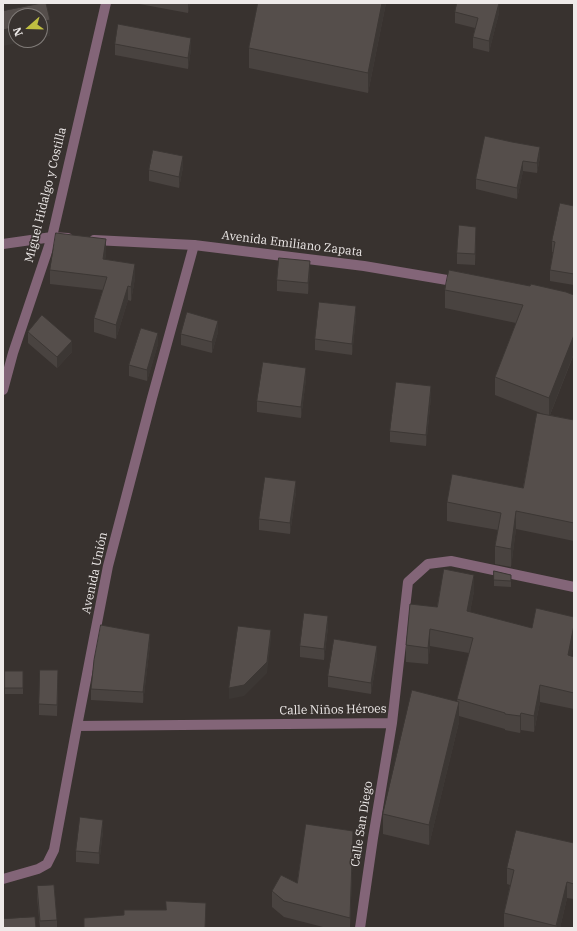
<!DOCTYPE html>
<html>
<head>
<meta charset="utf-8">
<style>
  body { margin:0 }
  #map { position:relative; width:577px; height:931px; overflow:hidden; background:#38322f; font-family:"IBM Plex Serif",serif }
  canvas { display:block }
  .frame { position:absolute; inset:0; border:4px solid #eeeae9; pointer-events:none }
  .north { position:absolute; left:8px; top:8px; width:40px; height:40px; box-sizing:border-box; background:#38322f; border:1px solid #817c79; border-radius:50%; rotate:250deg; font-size:11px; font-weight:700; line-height:16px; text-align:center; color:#eeeae9 }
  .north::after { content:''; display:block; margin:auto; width:14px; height:18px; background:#bfbe41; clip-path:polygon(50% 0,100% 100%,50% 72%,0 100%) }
</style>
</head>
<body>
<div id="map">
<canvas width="577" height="931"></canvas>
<div class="frame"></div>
<div class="north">N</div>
</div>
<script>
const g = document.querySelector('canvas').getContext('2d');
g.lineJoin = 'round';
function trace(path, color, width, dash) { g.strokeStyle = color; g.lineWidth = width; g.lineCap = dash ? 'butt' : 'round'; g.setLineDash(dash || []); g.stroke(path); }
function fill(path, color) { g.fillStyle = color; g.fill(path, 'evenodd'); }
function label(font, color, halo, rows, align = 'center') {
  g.font = font + ' "IBM Plex Serif",serif'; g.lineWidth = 3; g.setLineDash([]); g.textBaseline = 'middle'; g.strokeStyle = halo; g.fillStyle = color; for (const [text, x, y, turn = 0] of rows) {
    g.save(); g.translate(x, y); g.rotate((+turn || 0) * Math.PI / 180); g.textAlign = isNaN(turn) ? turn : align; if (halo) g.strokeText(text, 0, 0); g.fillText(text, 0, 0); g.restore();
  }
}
trace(new Path2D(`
  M 3,244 L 52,237 L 13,353 L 3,390
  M 77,726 L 392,723
  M 3,879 L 38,869 L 47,864 L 54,850 L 77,726 L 108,566 L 152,398 L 194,245
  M 360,928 L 373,838 L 392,723 L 408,582 L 428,564 L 451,561 L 574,587`), '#836578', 10);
trace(new Path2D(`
  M 68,238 L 52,237 L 106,3
  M 94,240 L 194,245 L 364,266 L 459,282`), '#836578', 10);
fill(new Path2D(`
  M 134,3 L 190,3 L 188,13 Z
  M 258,3 L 386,3 L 368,93 L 249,68 L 249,48 Z
  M 455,12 L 499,13 L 489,52 L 473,48 L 473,37 L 475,28 L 455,23 Z
  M 115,44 L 191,49 L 188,69 L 115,55 Z
  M 485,136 L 540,157 L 537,173 L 523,171 L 517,199 L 476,189 L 476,179 Z
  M 183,167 L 179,188 L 149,181 L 149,170 Z
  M 574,206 L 574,285 L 550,281 L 550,270 L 553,252 L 552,252 L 552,241 Z
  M 476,238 L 475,265 L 457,264 L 457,253 Z
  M 106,253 L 105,260 L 135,278 L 131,301 L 128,300 L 116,339 L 94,332 L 94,318 L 103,290 L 50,284 L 50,270 Z
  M 310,272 L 308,294 L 277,291 L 277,280 Z
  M 445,290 L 574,295 L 574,354 L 550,415 L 574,420 L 574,541 L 516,529 L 511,567 L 495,564 L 495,546 L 498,530 L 447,521 L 447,502 L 523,488 L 543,414 L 495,395 L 495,377 L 516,323 L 445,308 Z
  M 356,317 L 352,355 L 315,350 L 315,339 Z
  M 28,332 L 72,352 L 57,368 L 28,343 Z
  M 218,332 L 212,353 L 181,345 L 181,334 Z
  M 158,344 L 147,381 L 129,376 L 129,365 Z
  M 306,379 L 301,418 L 257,412 L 257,401 Z
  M 431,397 L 426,446 L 390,442 L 390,431 Z
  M 296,492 L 290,534 L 259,530 L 259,519 Z
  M 494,571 L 511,575 L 511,587 L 494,586 Z
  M 474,591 L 470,612 L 574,641 L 571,656 L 574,657 L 574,709 L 540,702 L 534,732 L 521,730 L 520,733 L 505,730 L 505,729 L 459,716 L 459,722 L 429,845 L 383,834 L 383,814 L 457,701 L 469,653 L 430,646 L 428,664 L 406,662 L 406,645 L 437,607 Z
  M 328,627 L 324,660 L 300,657 L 300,646 Z
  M 150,645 L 143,703 L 91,700 L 91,689 Z
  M 377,657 L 371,694 L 328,687 L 328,676 Z
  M 5,671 L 23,671 L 23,694 L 5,694 Z
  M 58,681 L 57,716 L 39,715 L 39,704 Z
  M 103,831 L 99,864 L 76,862 L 76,851 Z
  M 574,843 L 574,899 L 567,898 L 560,928 L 504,928 L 504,913 L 510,885 L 507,884 L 507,868 Z
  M 353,847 L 350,928 L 327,928 L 284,917 L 272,907 L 272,891 L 297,883 Z
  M 37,886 L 57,920 L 57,928 L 40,928 L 37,897 Z`), '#494340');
fill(new Path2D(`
  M 188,3 L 190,3 L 188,13 Z
  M 382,3 L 386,3 L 368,93 L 368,73 Z
  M 499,3 L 499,13 L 489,52 L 489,41 Z
  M 50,20 L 50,36 L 40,38 L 40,22 Z
  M 16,27 L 16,40 L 32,40 L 3,46 L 3,30 Z
  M 191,38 L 191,49 L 188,69 L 188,58 Z
  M 540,147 L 540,157 L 537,173 L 537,163 Z
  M 183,156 L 183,167 L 179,188 L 179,177 Z
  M 523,161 L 523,171 L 517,199 L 517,188 Z
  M 476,227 L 476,238 L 475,265 L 475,254 Z
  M 106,239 L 106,253 L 103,273 L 103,259 Z
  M 310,261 L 310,272 L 308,294 L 308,283 Z
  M 135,264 L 135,278 L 131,301 L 131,287 Z
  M 128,286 L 128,300 L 116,339 L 116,325 Z
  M 356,306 L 356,317 L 352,355 L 352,344 Z
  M 218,321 L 218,332 L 212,353 L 212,342 Z
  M 158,333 L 158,344 L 147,381 L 147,370 Z
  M 574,335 L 574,353 L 549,417 L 549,398 Z
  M 72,341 L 72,352 L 57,368 L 57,357 Z
  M 306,368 L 306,379 L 301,418 L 301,407 Z
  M 431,386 L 431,397 L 426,446 L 426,435 Z
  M 296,481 L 296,492 L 290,534 L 290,523 Z
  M 516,511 L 516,529 L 511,567 L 511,549 Z
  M 474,575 L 474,591 L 467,627 L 467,611 Z
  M 328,616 L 328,627 L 324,660 L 324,649 Z
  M 574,625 L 574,641 L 568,672 L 568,655 Z
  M 430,629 L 430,646 L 428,664 L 428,648 Z
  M 271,630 L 271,641 L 267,673 L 244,696 L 229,699 L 229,688 Z
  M 150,634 L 150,645 L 143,703 L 143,692 Z
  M 377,646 L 377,657 L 371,694 L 371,683 Z
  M 540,685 L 540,702 L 534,732 L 534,716 Z
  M 459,702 L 459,722 L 429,845 L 429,825 Z
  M 521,713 L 521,730 L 520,733 L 520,716 Z
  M 103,820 L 103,831 L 99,864 L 99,853 Z
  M 353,831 L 353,847 L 350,928 L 350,918 Z
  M 567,882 L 567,898 L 560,928 L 556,928 Z`), '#3c3734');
const building = new Path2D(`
  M 42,3 L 46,3 L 50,20 L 40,22 L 40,16 L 16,16 L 16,27 L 3,30 L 3,11 Z
  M 258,3 L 382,3 L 368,73 L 249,48 Z
  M 457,3 L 499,3 L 489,41 L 473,37 L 478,18 L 455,12 Z
  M 118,24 L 191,38 L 188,58 L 115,44 Z
  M 485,136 L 512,142 L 540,147 L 537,163 L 523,161 L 517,188 L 476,179 Z
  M 153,150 L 183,156 L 179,177 L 149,170 Z
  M 560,203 L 574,206 L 574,274 L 550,270 L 555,242 L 552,241 Z
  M 459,225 L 476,227 L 475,254 L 457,253 Z
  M 56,233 L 106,239 L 103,259 L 135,264 L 131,287 L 128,286 L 116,325 L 94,318 L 107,277 L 50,270 Z
  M 279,258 L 310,261 L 308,283 L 277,280 Z
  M 449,270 L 530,286 L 531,284 L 566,292 L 574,295 L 574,335 L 549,398 L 495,377 L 523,305 L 445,290 Z
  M 319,302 L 356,306 L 352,344 L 315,339 Z
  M 187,312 L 218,321 L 212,342 L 181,334 Z
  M 42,315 L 72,341 L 57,357 L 28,332 Z
  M 141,328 L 158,333 L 147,370 L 129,365 Z
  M 263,362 L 306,368 L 301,407 L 257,401 Z
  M 396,382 L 431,386 L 426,435 L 390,431 Z
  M 537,413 L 574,420 L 574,523 L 516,511 L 511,549 L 495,546 L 501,513 L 447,502 L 452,474 L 523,488 Z
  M 265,477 L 296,481 L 290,523 L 259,519 Z
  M 444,569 L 474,575 L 467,611 L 532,628 L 536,608 L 574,617 L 574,625 L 568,655 L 574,657 L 574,693 L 540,685 L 534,716 L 521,713 L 520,716 L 505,714 L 505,713 L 457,699 L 473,638 L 430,629 L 428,648 L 406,645 L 410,604 L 437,607 Z
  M 494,571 L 511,575 L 511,581 L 494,580 Z
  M 304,613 L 328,616 L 324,649 L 300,646 Z
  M 101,625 L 150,634 L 143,692 L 91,689 L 94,660 Z
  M 238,626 L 271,630 L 267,662 L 244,685 L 229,688 Z
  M 334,639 L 377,646 L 371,683 L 328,676 Z
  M 40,670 L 58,670 L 57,705 L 39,704 Z
  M 5,671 L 23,671 L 23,688 L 5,688 Z
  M 412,690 L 459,702 L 429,825 L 383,814 Z
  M 80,817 L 103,820 L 99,853 L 76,851 Z
  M 306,824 L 353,831 L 350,918 L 284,901 L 272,891 L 281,875 L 297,883 Z
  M 516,830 L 574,843 L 574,884 L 567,882 L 556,926 L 504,913 L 514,870 L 507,868 Z
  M 54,885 L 57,920 L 40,921 L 37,886 Z
  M 166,901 L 206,903 L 205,928 L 84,928 L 84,918 L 124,915 L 124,910 L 166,910 Z
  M 35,917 L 36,928 L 3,928 L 3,919 Z`);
fill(building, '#554e4b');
trace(building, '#3c3734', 1);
label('12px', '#eeeae9', '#38322f', [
  ["Miguel Hidalgo y Costilla",46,195,-76],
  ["Avenida Emiliano Zapata",292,244,7],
  ["Avenida Unión",95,573,-78],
  ["Calle Niños Héroes",333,710,-1],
  ["Calle San Diego",362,824,-81]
]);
</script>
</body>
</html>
